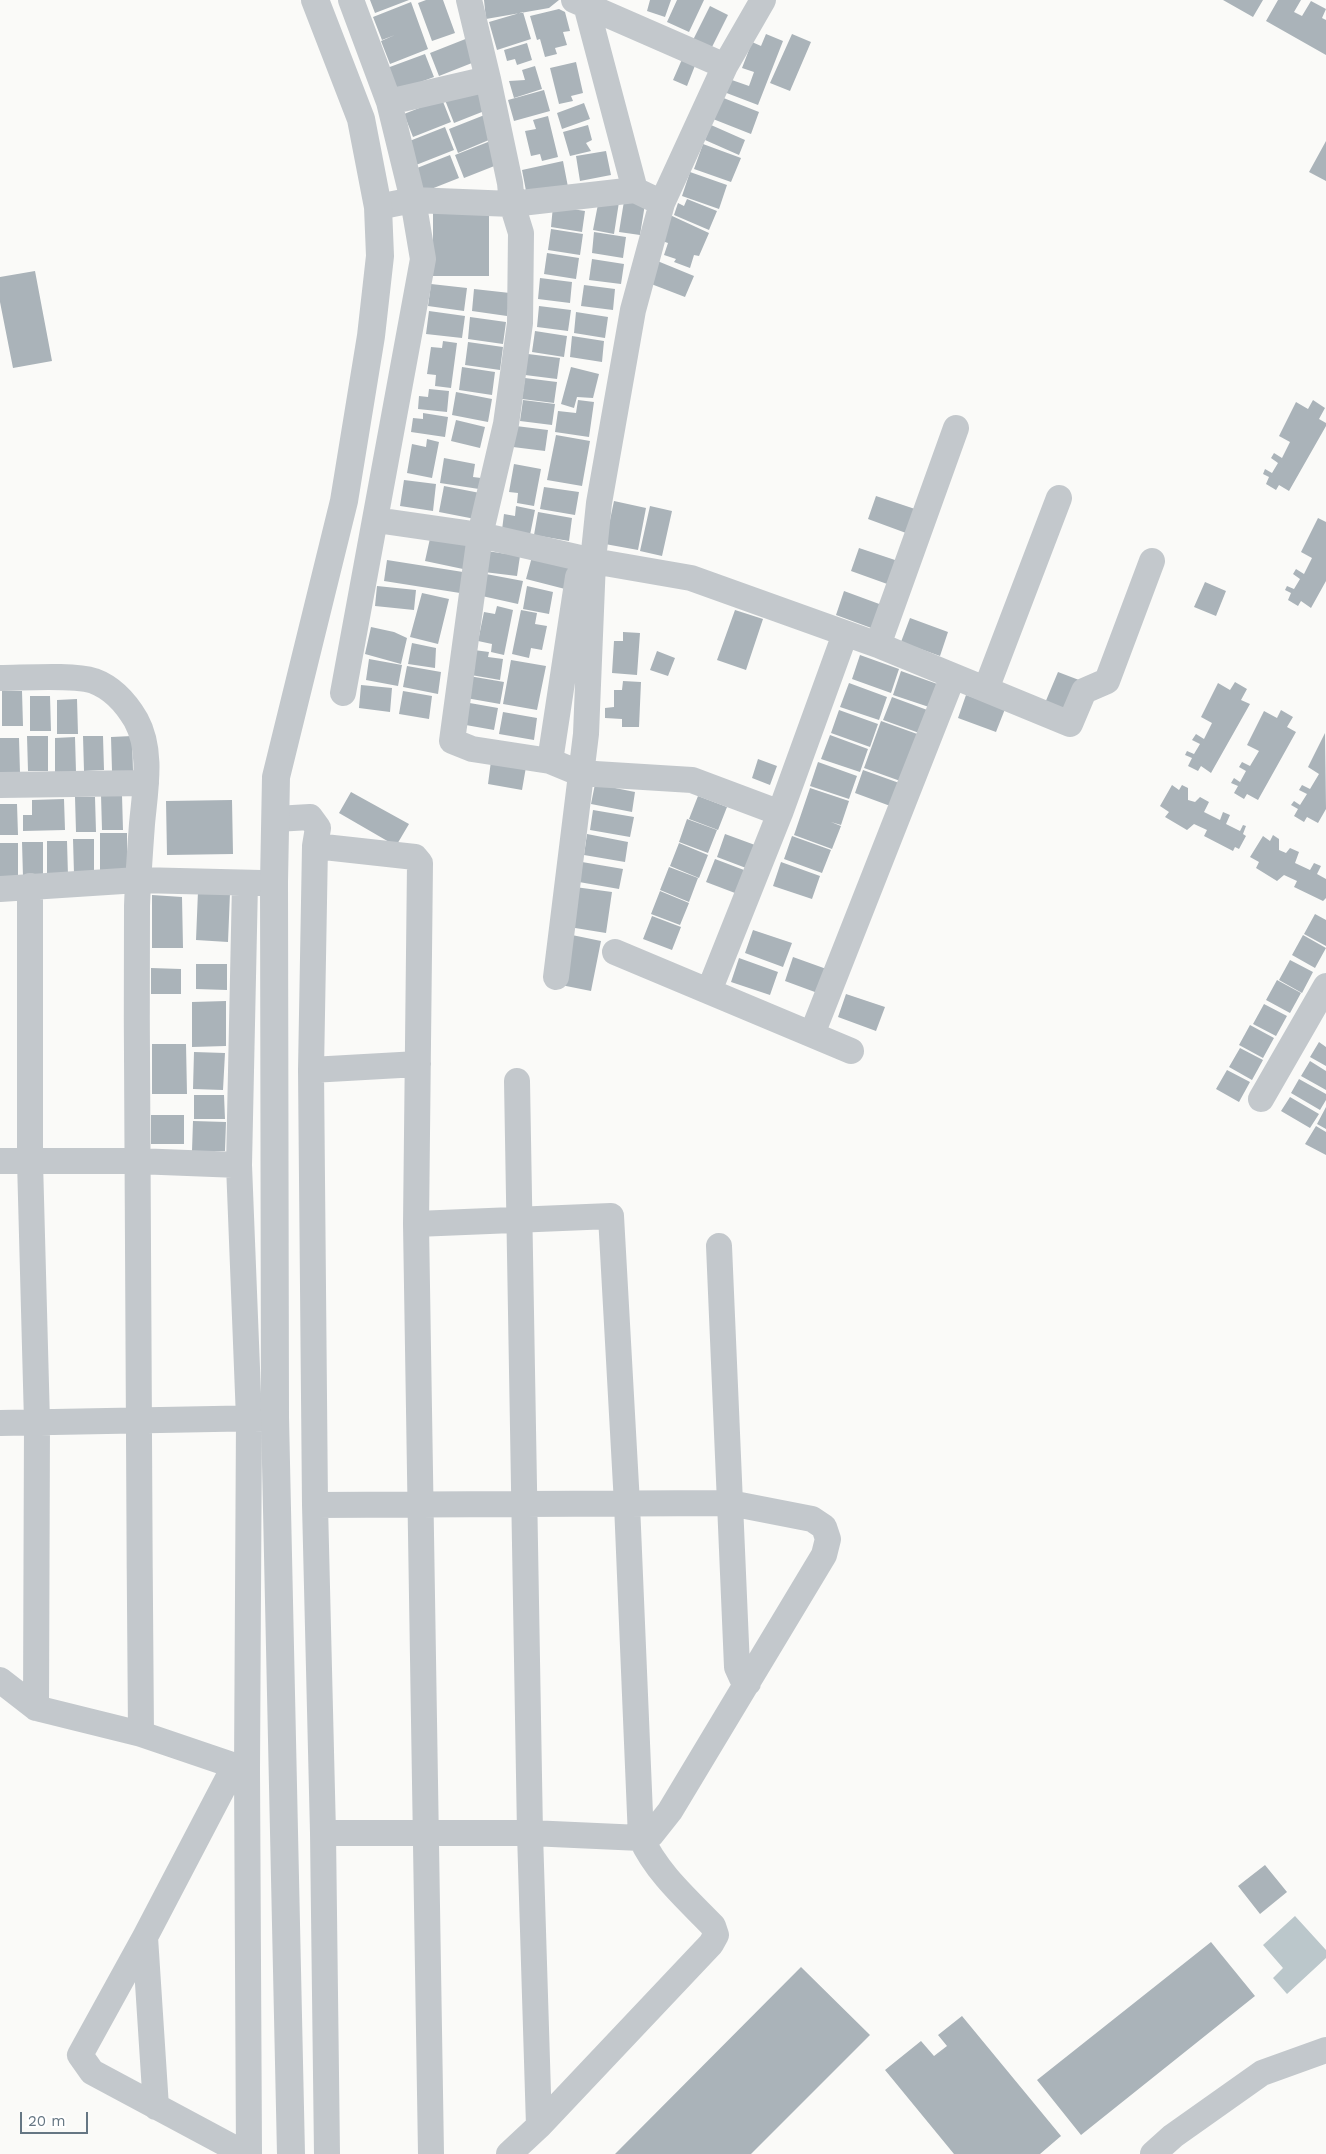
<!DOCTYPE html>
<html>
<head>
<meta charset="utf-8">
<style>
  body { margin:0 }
  #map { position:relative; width:1326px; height:2154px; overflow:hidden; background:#fafaf8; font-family:"Work Sans",sans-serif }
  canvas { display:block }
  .scale { position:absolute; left:20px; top:2112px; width:68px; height:22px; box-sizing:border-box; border:2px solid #657683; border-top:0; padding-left:6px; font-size:15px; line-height:18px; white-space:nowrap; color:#657683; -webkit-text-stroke:4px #fff; paint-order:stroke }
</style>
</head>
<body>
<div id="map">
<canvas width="1326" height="2154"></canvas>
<div class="scale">20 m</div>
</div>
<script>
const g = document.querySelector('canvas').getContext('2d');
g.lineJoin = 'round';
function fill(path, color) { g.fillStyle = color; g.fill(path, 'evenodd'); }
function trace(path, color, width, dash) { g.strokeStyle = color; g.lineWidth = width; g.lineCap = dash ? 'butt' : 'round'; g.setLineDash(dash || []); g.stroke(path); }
fill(new Path2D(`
  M 1295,1916 L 1326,1950 L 1326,1958 L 1287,1994 L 1273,1978 L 1283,1968 L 1263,1945 Z`), '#bbc7cb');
fill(new Path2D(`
  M 370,0 L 409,0 L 375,13 Z
  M 426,0 L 443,0 L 455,33 L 432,41 L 418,3 Z
  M 484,0 L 559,0 L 549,8 L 486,19 Z
  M 650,0 L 671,0 L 665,17 L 647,11 Z
  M 677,0 L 704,0 L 689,32 L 667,22 Z
  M 1223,0 L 1263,0 L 1253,17 Z
  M 1278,0 L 1301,0 L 1294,12 L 1302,16 L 1311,1 L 1326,9 L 1322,18 L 1326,20 L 1326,55 L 1266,21 Z
  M 411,2 L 428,49 L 390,64 L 381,41 L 395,35 L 382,40 L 373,17 Z
  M 710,6 L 728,15 L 710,51 L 692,42 Z
  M 559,9 L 565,12 L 570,31 L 563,32 L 567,45 L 555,48 L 557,54 L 545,57 L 540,39 L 537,40 L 530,16 Z
  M 523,12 L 531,39 L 497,50 L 489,22 Z
  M 766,34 L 783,41 L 758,105 L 724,92 L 729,79 L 749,86 L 754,72 L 742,68 L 752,42 L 761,46 Z
  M 792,34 L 811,42 L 790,91 L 770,83 Z
  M 468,38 L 477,61 L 439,76 L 430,53 Z
  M 527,43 L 532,60 L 517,65 L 515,59 L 507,61 L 504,50 Z
  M 425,54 L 434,77 L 396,91 L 387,68 Z
  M 683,57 L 696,63 L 687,86 L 673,80 Z
  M 576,62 L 583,93 L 571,96 L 573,101 L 559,104 L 550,68 Z
  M 535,66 L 542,89 L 514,98 L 509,81 L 525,80 L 522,70 Z
  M 483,86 L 492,108 L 454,123 L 445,100 Z
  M 544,90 L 550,111 L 514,121 L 508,100 Z
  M 721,97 L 759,112 L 751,134 L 713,119 Z
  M 442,99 L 451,122 L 413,137 L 404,114 Z
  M 584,103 L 590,119 L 562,129 L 557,113 Z
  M 487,114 L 496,137 L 458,153 L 449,129 Z
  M 548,116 L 558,157 L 542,161 L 540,154 L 531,156 L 525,131 L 536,129 L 533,120 Z
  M 588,125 L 592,140 L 586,143 L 591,151 L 570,156 L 563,132 Z
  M 711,125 L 745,140 L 739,155 L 705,140 Z
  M 445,127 L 454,150 L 416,165 L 407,142 Z
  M 493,140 L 502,163 L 464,178 L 455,155 Z
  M 1326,141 L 1326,181 L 1309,172 Z
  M 703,144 L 741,158 L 731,182 L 694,169 Z
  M 606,151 L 611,175 L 580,181 L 576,156 Z
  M 450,155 L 459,178 L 421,193 L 412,170 Z
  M 563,161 L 568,187 L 527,196 L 522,170 Z
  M 690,172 L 727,185 L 719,209 L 682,196 Z
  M 599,199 L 619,202 L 614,234 L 593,230 Z
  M 687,199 L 717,211 L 709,230 L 674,215 L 678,203 L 684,206 Z
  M 624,201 L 645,204 L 640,235 L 619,232 Z
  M 553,206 L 585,211 L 582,232 L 551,227 Z
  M 433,207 L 489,207 L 489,276 L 433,276 Z
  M 670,215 L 709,233 L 699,256 L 694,255 L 690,268 L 674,262 L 676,259 L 664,255 L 668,243 L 659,240 Z
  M 551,229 L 583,234 L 580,255 L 548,250 Z
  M 594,232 L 626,237 L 623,258 L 592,253 Z
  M 547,253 L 579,258 L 576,279 L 544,274 Z
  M 592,259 L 624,264 L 621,284 L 589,280 Z
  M 655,260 L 694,276 L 685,297 L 646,282 Z
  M 35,271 L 52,361 L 13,368 L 0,302 L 0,277 Z
  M 540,278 L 572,282 L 570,303 L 538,299 Z
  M 431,284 L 467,288 L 464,311 L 428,306 Z
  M 584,285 L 615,289 L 613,310 L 581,306 Z
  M 474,289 L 510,293 L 507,316 L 472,311 Z
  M 539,306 L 571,310 L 568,331 L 537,327 Z
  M 429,311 L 465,316 L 462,338 L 426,334 Z
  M 576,312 L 608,317 L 605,338 L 574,333 Z
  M 470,317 L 506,322 L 503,344 L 468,339 Z
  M 535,331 L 567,336 L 564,357 L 532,352 Z
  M 572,336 L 604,341 L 602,362 L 570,357 Z
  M 443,341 L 457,343 L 451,388 L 435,386 L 436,375 L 427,374 L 431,347 L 442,348 Z
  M 468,342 L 503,347 L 500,370 L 465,365 Z
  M 528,354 L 560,358 L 557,379 L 525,375 Z
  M 462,367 L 495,372 L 492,395 L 459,390 Z
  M 571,367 L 599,374 L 593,398 L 577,397 L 574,408 L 561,404 Z
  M 525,378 L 557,382 L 554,403 L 522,399 Z
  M 429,389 L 449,391 L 447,412 L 418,409 L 419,396 L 428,397 Z
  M 456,392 L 492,399 L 488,422 L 452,415 Z
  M 523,400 L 555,404 L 552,425 L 520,421 Z
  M 578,400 L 594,402 L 589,437 L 555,432 L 558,411 L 576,413 Z
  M 1313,400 L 1325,408 L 1319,419 L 1326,423 L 1326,426 L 1289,491 L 1279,485 L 1276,490 L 1266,484 L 1269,477 L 1263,474 L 1265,469 L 1272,473 L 1278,463 L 1271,458 L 1274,453 L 1282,458 L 1290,442 L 1279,436 L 1296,402 L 1308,409 Z
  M 423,413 L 448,417 L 445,437 L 411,432 L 413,418 L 423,419 Z
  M 456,420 L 485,427 L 480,448 L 451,441 Z
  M 516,426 L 548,430 L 545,451 L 513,447 Z
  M 556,435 L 590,441 L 582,486 L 547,480 Z
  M 427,439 L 439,442 L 432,478 L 407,473 L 412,444 L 426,447 Z
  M 444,458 L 475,464 L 473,477 L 481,478 L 479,489 L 440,483 Z
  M 514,464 L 541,469 L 534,506 L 517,503 L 518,493 L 509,492 Z
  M 404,480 L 436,484 L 433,511 L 400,506 Z
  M 444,486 L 480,493 L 475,519 L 439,512 Z
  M 544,487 L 579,492 L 575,515 L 540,509 Z
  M 876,496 L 915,509 L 906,533 L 868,519 Z
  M 614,501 L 646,508 L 638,550 L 605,544 Z
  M 516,506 L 535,510 L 530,535 L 502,530 L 504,514 L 515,516 Z
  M 650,506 L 672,511 L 662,556 L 640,551 Z
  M 538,512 L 572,518 L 569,541 L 534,535 Z
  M 1318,518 L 1326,522 L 1326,581 L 1311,608 L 1301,601 L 1298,606 L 1288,600 L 1291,593 L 1285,590 L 1287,586 L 1294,589 L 1300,579 L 1293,574 L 1296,569 L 1304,574 L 1312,558 L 1301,552 Z
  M 431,534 L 469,542 L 463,569 L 425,561 Z
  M 859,548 L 898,561 L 890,585 L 851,571 Z
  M 487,551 L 520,556 L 517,576 L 484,572 Z
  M 533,553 L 570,562 L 565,589 L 526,579 Z
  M 387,560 L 463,572 L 460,593 L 384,581 Z
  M 486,574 L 523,581 L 518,604 L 482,596 Z
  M 1205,582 L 1226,591 L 1216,616 L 1194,607 Z
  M 377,586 L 416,590 L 414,610 L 375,606 Z
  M 527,586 L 553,592 L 549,614 L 523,609 Z
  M 844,591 L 882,605 L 874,629 L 836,615 Z
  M 422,593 L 449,599 L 438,644 L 410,637 Z
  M 497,606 L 513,610 L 504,655 L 491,652 L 492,644 L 478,641 L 484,612 L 495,614 Z
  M 521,610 L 537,613 L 535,624 L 547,626 L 542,650 L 531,648 L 529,658 L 512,654 Z
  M 735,610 L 763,619 L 746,670 L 717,660 Z
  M 910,618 L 948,632 L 940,656 L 901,642 Z
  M 371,627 L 394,632 L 407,638 L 401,664 L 365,654 Z
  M 623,632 L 640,633 L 637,675 L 612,673 L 614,641 L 623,641 Z
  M 412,643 L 436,648 L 435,668 L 408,664 Z
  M 474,650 L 489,652 L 488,657 L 503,659 L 500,680 L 471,675 Z
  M 657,651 L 675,658 L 668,676 L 650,670 Z
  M 860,655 L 899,669 L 891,693 L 852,679 Z
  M 369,659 L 402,665 L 398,686 L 366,680 Z
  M 511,660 L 546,666 L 537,710 L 503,704 Z
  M 407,666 L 441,672 L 438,694 L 403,687 Z
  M 901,671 L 940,685 L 932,708 L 893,695 Z
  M 1058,672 L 1079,680 L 1066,712 L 1045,703 Z
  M 469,676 L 504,682 L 500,704 L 466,698 Z
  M 623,681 L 641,682 L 639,727 L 622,727 L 622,719 L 605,718 L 605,708 L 614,707 L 614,690 L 622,690 Z
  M 1235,682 L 1247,689 L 1241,700 L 1250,704 L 1211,773 L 1201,766 L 1198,771 L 1188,766 L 1192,758 L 1185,755 L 1187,751 L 1194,754 L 1200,744 L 1192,740 L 1196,734 L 1204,739 L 1212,723 L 1201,717 L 1218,683 L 1230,690 Z
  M 849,683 L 887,697 L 879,720 L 840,707 Z
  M 361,685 L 392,688 L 390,712 L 359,708 Z
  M 2,691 L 22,691 L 23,726 L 2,726 Z
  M 403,691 L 432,696 L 429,719 L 399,714 Z
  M 966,695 L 1005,709 L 996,732 L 958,718 Z
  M 30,696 L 50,696 L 51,731 L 30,731 Z
  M 892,697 L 930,711 L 922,734 L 883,720 Z
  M 77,699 L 78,734 L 57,734 L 57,700 Z
  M 464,702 L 498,708 L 494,730 L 460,724 Z
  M 839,710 L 878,724 L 870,747 L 831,733 Z
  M 1281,710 L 1293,717 L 1287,727 L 1296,732 L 1258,800 L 1247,794 L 1244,799 L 1234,793 L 1238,786 L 1231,783 L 1234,778 L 1240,782 L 1246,771 L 1239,767 L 1242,762 L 1250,766 L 1259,751 L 1247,745 L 1264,711 L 1277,718 Z
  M 503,712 L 537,718 L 534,740 L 499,734 Z
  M 881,721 L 920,735 L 903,782 L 864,768 Z
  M 1325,733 L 1326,809 L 1318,823 L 1307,817 L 1304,822 L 1294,816 L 1298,809 L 1291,805 L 1294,801 L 1300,805 L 1307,794 L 1299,790 L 1302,785 L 1310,789 L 1319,774 L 1308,767 Z
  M 830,735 L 868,749 L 860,772 L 821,759 Z
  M 27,736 L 48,736 L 48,771 L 28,771 Z
  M 83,736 L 103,736 L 104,770 L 84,771 Z
  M 132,736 L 133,771 L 112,771 L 111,737 Z
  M 75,737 L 76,772 L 55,772 L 55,738 Z
  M 0,738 L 19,738 L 20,773 L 0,773 Z
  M 758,759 L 777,766 L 770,785 L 752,778 Z
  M 491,761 L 526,767 L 522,790 L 488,784 Z
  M 818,762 L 857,776 L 849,799 L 810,786 Z
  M 863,770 L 902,784 L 893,807 L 855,793 Z
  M 595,784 L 635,792 L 632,812 L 591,804 Z
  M 1172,785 L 1179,790 L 1182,785 L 1188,788 L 1188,800 L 1195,802 L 1200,797 L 1209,802 L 1204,812 L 1220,820 L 1223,812 L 1230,815 L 1226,824 L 1240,831 L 1243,825 L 1246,826 L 1243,834 L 1246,836 L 1239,849 L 1235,847 L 1233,851 L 1204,836 L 1207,830 L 1194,824 L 1187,830 L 1165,817 L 1169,812 L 1160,806 Z
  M 810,788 L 849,801 L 841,825 L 831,822 L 841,826 L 832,849 L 794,835 Z
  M 351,792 L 409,824 L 396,846 L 339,813 Z
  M 101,795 L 122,795 L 123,830 L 102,830 Z
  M 698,796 L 727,807 L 718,830 L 689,819 Z
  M 75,797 L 95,797 L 96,832 L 76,832 Z
  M 64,799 L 65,830 L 23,831 L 23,815 L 32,815 L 32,800 Z
  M 232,800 L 233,854 L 167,855 L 166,801 Z
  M 0,804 L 17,804 L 18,835 L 0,835 Z
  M 593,810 L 634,817 L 630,837 L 590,830 Z
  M 687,819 L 717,830 L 708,853 L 679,842 Z
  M 100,833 L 127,833 L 127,871 L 100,871 Z
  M 587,834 L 628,842 L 625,862 L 584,855 Z
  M 725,834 L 755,845 L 746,868 L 717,857 Z
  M 1273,835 L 1279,839 L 1279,850 L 1286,853 L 1290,848 L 1299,852 L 1295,863 L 1310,870 L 1314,863 L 1321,866 L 1317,874 L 1326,879 L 1326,898 L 1323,901 L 1294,887 L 1297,881 L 1284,875 L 1277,881 L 1256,868 L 1259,862 L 1250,857 L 1263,836 L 1270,841 Z
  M 792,836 L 831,850 L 822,873 L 784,859 Z
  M 73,839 L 94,839 L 94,874 L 74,874 Z
  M 47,841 L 67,841 L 68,876 L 47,876 Z
  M 22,842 L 43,842 L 43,877 L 23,877 Z
  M 0,843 L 18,843 L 18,877 L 0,877 Z
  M 679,843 L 708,855 L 699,878 L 670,866 Z
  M 715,859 L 744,870 L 735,893 L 706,882 Z
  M 582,862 L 623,869 L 619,889 L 579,882 Z
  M 781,862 L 820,876 L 812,899 L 773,886 Z
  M 669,867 L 698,878 L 689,902 L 660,890 Z
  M 575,887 L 612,892 L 606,933 L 569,927 Z
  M 198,891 L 230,893 L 228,942 L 196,940 Z
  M 660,891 L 689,903 L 680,925 L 651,914 Z
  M 152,895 L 182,897 L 183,948 L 152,948 Z
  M 1315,914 L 1326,920 L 1326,946 L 1304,934 Z
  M 652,916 L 681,927 L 672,950 L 643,939 Z
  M 753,930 L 792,943 L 783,967 L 745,953 Z
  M 572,935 L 601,941 L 591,991 L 561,985 Z
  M 1303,935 L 1326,948 L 1315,968 L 1292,955 Z
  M 793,957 L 832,971 L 823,995 L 785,981 Z
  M 739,958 L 778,972 L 770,995 L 731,982 Z
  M 1290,960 L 1313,972 L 1302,993 L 1279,980 Z
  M 196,964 L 227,964 L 227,990 L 196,989 Z
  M 151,968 L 181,969 L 181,994 L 151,994 Z
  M 1277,980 L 1301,993 L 1290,1013 L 1266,1000 Z
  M 846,994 L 885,1007 L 876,1031 L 838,1017 Z
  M 226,1001 L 226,1046 L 192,1047 L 192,1002 Z
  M 1264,1004 L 1287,1016 L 1276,1036 L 1253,1024 Z
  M 1250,1025 L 1274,1038 L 1263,1058 L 1239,1045 Z
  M 1319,1042 L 1326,1047 L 1326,1066 L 1310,1057 Z
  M 152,1044 L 186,1044 L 187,1094 L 152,1094 Z
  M 1240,1048 L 1263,1060 L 1252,1080 L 1229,1067 Z
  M 194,1052 L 225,1053 L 223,1090 L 193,1089 Z
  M 1310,1061 L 1326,1071 L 1326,1090 L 1301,1076 Z
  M 1227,1070 L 1250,1082 L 1239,1102 L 1216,1089 Z
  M 1299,1079 L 1326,1094 L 1326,1100 L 1320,1110 L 1291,1093 Z
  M 194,1095 L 224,1095 L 225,1119 L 194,1119 Z
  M 1290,1097 L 1319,1114 L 1310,1128 L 1281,1111 Z
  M 1326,1107 L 1326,1129 L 1317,1124 Z
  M 151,1115 L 184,1115 L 184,1144 L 151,1144 Z
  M 193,1121 L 226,1122 L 225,1151 L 192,1151 Z
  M 1316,1126 L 1326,1132 L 1326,1155 L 1305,1144 Z
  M 1265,1865 L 1287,1892 L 1260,1914 L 1238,1886 Z
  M 1211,1942 L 1255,1996 L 1081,2135 L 1037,2080 Z
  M 801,1967 L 870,2035 L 751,2154 L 615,2154 Z
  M 962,2016 L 1061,2136 L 1040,2154 L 954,2154 L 885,2070 L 921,2041 L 934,2056 L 947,2046 L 938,2035 Z`), '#aab3b9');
trace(new Path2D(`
  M 469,0 L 488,79 L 510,183 L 512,204 L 521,233 L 520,323 L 506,424 L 480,535 L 452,741 L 472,749 L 550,761 L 579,773 L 692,780 L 780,813
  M 574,0 L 725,66
  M 586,5 L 635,190
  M 389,102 L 488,79
  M 378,207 L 413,200 L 512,204 L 635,190 L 662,203
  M 376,520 L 480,535 L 593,561 L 691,578 L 878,645 L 1070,724 L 1084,691 L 1107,681 L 1152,561
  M 878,645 L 956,428
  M 0,678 C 23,678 73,674 94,681 C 113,688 126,703 136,720 C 153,751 145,790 142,824 C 140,851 138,878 137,906 C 136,1182 139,1458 141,1734
  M 986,689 L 1059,498
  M 343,693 L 423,259 L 413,200 L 389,102 L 351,0
  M 550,761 L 578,577
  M 0,785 L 146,783
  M 276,819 L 310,817 L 318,828 L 315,846 L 311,1070 L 315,1505 L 323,1833 L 327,2154
  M 315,846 L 415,857 L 420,863 L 416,1224 L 431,2154
  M 245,883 L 239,1165 L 249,1419 L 247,1770 L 249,2154
  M 30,886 L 30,1161 L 37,1422 L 36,1708
  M 0,889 L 138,880 L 261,883
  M 615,952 L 851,1051
  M 556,977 L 586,734 L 593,561 L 599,503 L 633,310 L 662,203 L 725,66 L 763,0
  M 709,991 L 780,813 L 845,634
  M 812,1034 L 953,676
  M 311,1070 L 418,1064
  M 517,1081 L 530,1833 L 539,2126
  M 1261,1099 L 1326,986
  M 0,1161 L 136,1161 L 239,1165
  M 416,1224 L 611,1216 L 627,1504 L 641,1838 C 657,1873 687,1899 713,1926 L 716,1935 L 711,1944 L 539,2126 L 509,2154
  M 719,1246 L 737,1667 L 742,1678 L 748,1683
  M 0,1423 L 267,1418
  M 315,1505 L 730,1503 L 812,1519 L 824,1527 L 828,1539 L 824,1555 L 670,1811 L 651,1835 L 641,1838 L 530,1833 L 323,1833
  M 0,1680 L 36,1708 L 141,1734 L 247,1770
  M 235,1765 L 145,1937 L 80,2055 L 92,2072 L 245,2154
  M 145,1937 L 156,2107
  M 1153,2154 L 1173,2136 L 1262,2073 L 1326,2050`), '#c3c8cc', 26);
trace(new Path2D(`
  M 291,2154 L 275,1417 L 274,882 L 276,777 L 344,501 L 371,336 L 380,256 L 378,207 L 361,119 L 315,0`), '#c3c8cc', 28);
</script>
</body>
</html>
